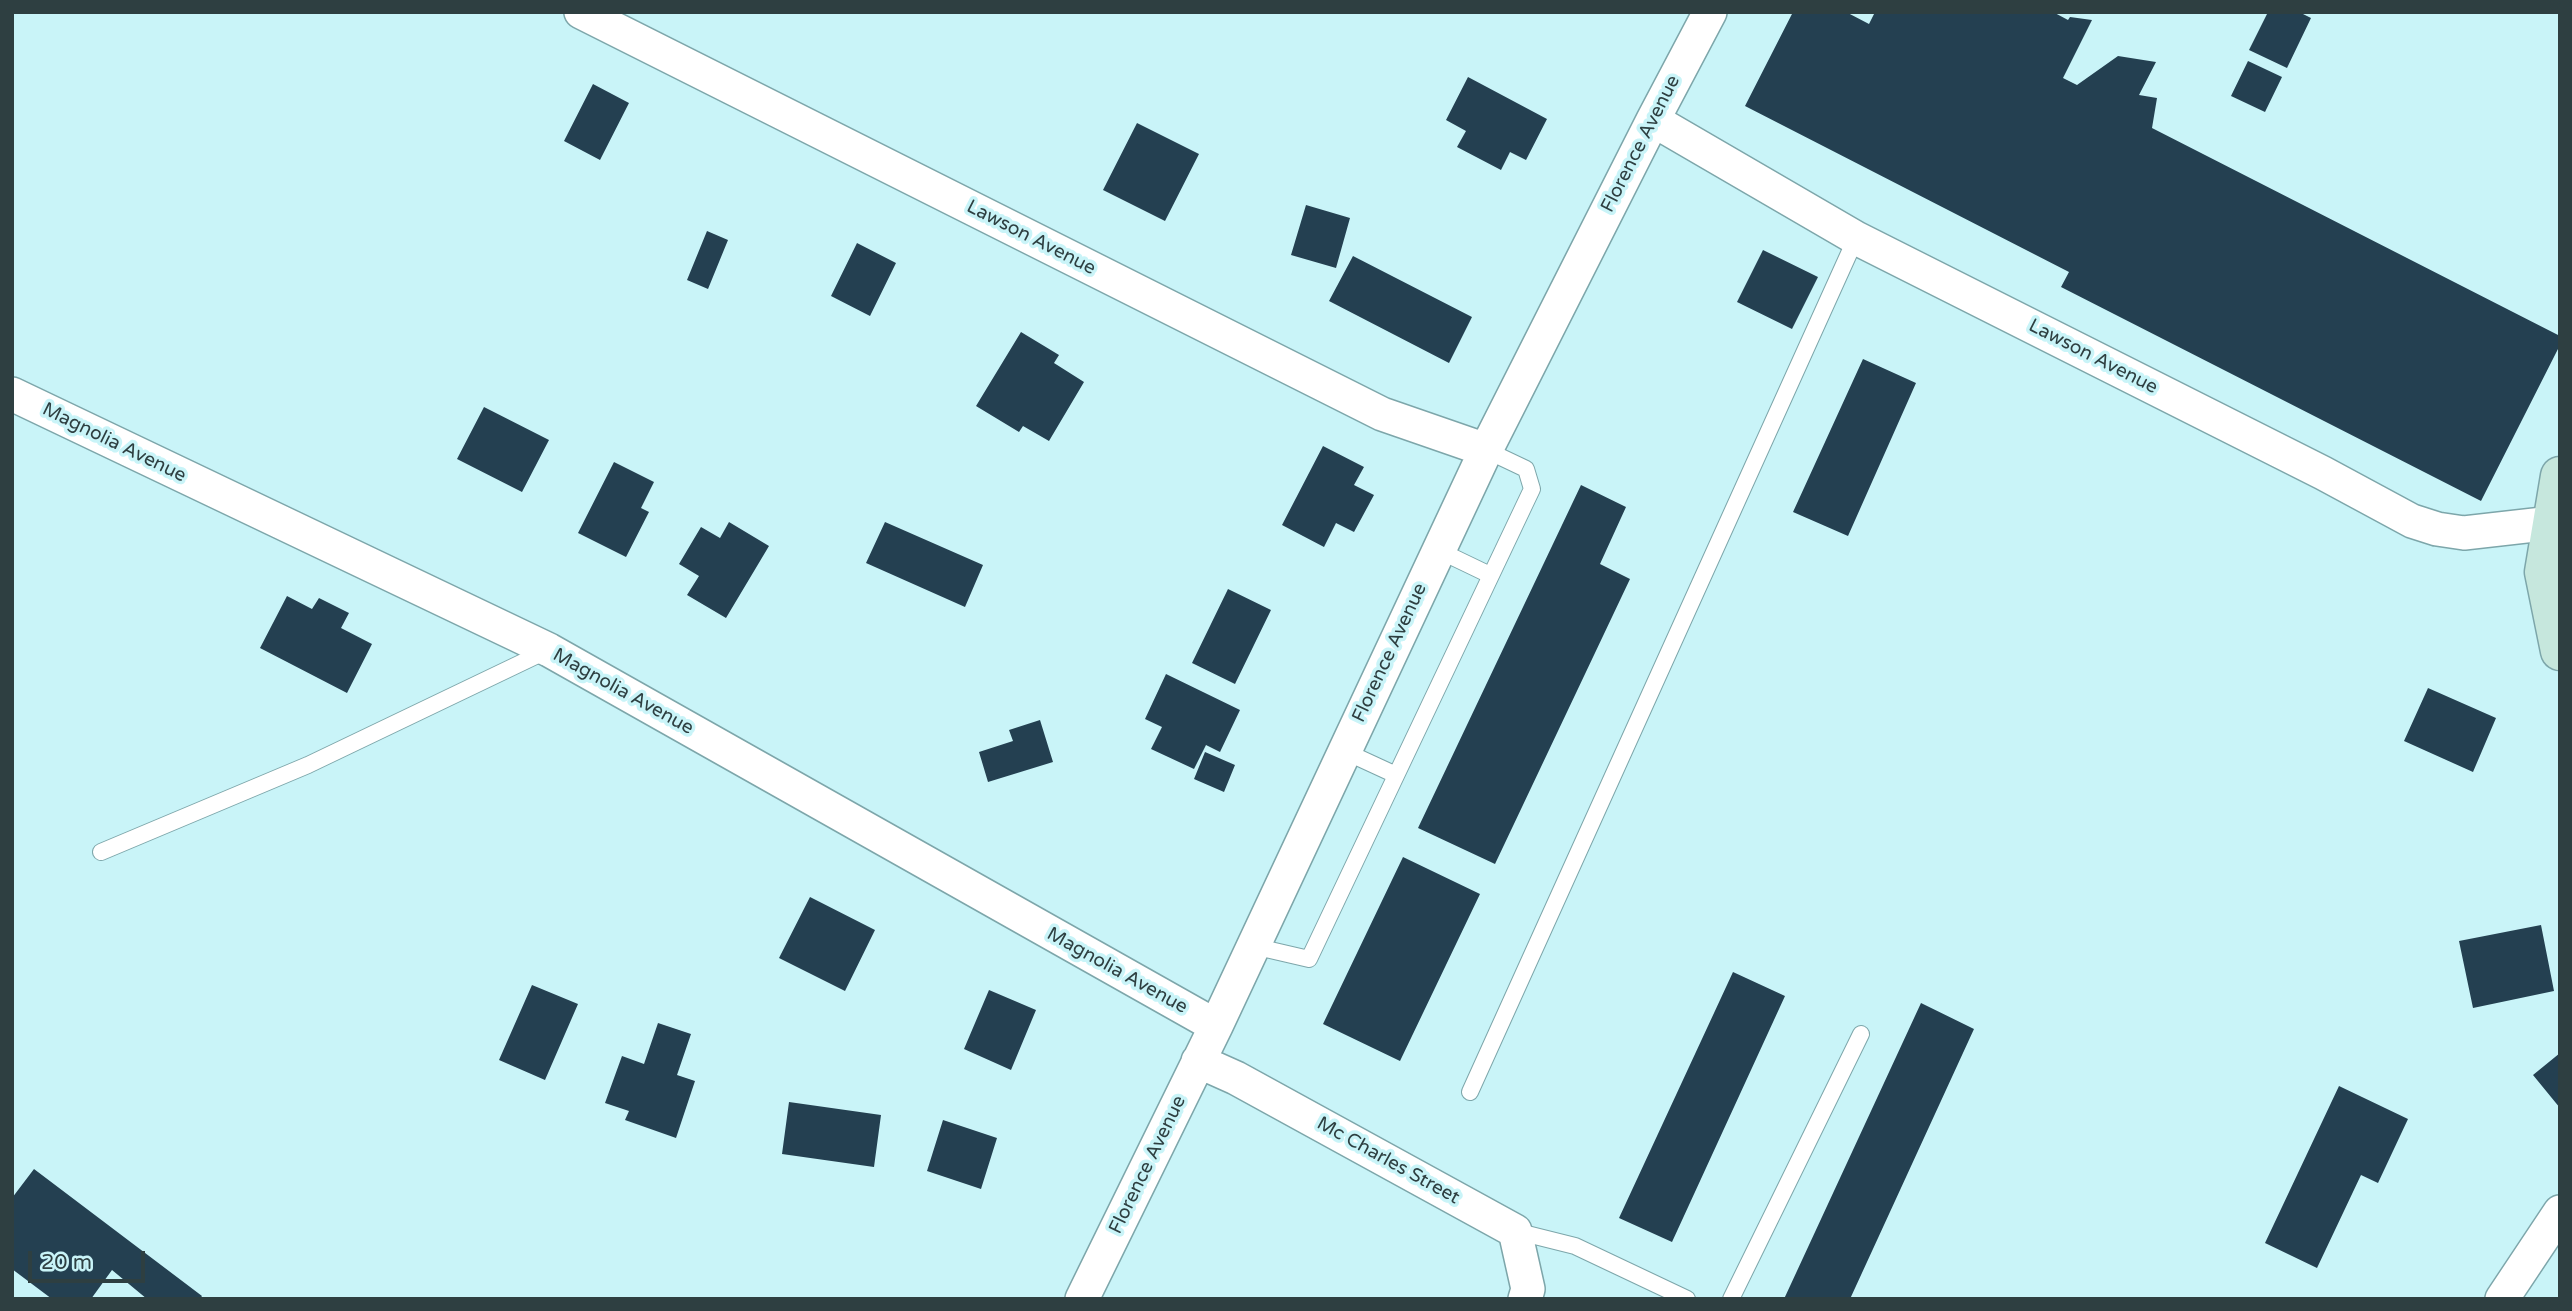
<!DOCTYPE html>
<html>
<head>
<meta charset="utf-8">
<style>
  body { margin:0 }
  #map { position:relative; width:2572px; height:1311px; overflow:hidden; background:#c9f4f8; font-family:"Varela Round",sans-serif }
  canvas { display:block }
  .frame { position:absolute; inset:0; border:14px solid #2e3f41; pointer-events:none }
  .scale { position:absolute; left:28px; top:1251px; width:117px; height:32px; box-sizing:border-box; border:4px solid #2e3f41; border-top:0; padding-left:9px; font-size:21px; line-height:24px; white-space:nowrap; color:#2e3f41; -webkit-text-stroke:5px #c9f4f8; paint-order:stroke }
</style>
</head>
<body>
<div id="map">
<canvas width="2572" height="1311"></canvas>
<div class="frame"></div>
<div class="scale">20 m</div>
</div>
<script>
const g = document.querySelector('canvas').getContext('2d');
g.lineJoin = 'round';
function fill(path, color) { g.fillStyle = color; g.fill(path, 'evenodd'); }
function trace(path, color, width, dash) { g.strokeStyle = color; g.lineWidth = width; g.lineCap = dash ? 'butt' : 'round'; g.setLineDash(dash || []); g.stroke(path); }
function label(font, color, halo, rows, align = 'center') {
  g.font = font + ' "Varela Round",sans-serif'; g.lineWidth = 7; g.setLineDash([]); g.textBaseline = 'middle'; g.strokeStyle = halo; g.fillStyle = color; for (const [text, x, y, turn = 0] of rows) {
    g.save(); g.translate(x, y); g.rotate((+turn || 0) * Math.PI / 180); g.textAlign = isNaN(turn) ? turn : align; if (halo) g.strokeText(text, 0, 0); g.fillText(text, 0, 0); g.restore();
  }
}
fill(new Path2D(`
  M 1793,12 L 1846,12 L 1869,24 L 1875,12 L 2053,12 L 2068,20 L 2070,17 L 2092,20 L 2063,78 L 2077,85 L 2118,56 L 2156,62 L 2139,95 L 2157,98 L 2152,128 L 2560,336 L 2560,345 L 2481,501 L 2061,287 L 2069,272 L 1745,106 Z
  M 2268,12 L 2299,12 L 2311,18 L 2287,68 L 2249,50 Z
  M 2248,61 L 2282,77 L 2265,112 L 2231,96 Z
  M 1468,77 L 1547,119 L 1526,160 L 1510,152 L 1501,170 L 1457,147 L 1466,131 L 1446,120 Z
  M 593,84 L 629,103 L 600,160 L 564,141 Z
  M 1137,123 L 1199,154 L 1165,221 L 1103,190 Z
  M 1306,205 L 1350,218 L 1336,268 L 1291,255 Z
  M 707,231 L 728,240 L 708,289 L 687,280 Z
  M 857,243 L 896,263 L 870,316 L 831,296 Z
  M 1763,250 L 1818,277 L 1792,329 L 1737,302 Z
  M 1353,256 L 1472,317 L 1449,363 L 1329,301 Z
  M 1021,332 L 1059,355 L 1054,363 L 1084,382 L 1049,441 L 1023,426 L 1019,432 L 976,406 Z
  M 1863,359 L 1916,383 L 1848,536 L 1793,512 Z
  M 484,407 L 549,440 L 522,492 L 457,459 Z
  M 1323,446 L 1364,467 L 1354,485 L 1374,495 L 1354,532 L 1336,523 L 1324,547 L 1282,525 Z
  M 614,462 L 654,482 L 641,508 L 649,512 L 626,557 L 578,533 Z
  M 1581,485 L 1626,507 L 1600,564 L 1630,579 L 1495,864 L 1418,828 Z
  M 729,522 L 769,546 L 726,618 L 687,595 L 699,576 L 679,564 L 701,527 L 720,538 Z
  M 885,522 L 983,565 L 965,607 L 866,563 Z
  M 1228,589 L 1271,610 L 1235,684 L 1192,663 Z
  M 287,596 L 312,609 L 319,598 L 349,613 L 341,628 L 372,644 L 347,693 L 260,648 Z
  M 1166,674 L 1240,710 L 1220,752 L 1206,745 L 1194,769 L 1151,749 L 1162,727 L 1145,719 Z
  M 2428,688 L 2496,718 L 2473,772 L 2404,741 Z
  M 1040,720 L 1053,762 L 988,782 L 979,752 L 1013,741 L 1009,730 Z
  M 1205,752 L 1235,765 L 1224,792 L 1194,779 Z
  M 1403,857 L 1480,894 L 1400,1061 L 1323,1024 Z
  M 810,897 L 875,930 L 845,991 L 779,958 Z
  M 2541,925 L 2554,991 L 2473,1008 L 2459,941 Z
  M 1733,972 L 1785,996 L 1672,1242 L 1619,1218 Z
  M 532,985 L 578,1004 L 545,1080 L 499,1060 Z
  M 989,990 L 1036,1010 L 1011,1070 L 964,1049 Z
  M 1921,1003 L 1974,1029 L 1850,1299 L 1784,1299 Z
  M 658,1023 L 691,1034 L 677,1075 L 695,1081 L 676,1138 L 625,1120 L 629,1111 L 605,1103 L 622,1056 L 644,1064 Z
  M 2560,1053 L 2560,1108 L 2533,1075 Z
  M 2339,1086 L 2408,1119 L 2378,1183 L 2361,1175 L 2317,1268 L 2265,1243 Z
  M 789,1102 L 881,1115 L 874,1167 L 782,1154 Z
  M 943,1120 L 997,1138 L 981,1189 L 927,1171 Z
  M 34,1169 L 202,1296 L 200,1299 L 147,1299 L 112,1270 L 91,1299 L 52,1299 L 12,1269 L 12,1198 Z`), '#244051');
const lane = new Path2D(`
  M 1438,550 L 1490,575
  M 1344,751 L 1396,775
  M 101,852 L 308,765 L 546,651
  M 1253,946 L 1309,959 L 1532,489 L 1526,469 L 1486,450
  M 1470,1092 L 1856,238
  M 1515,1231 L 1575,1246 L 1687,1299
  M 1731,1299 L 1861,1034`);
const street = new Path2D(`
  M 581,12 L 1382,414 L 1486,450
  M 1653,120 L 1856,238 L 2323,473 L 2412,521 L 2437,529 L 2464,533 L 2552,523
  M 12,394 L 549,650 L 1216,1026
  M 1198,1061 L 1236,1078 L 1515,1231 L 1528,1289 L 1525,1299
  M 1082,1299 L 1216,1026 L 1486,450 L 1653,120 L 1710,12
  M 2502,1299 L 2560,1212`);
const secondary = new Path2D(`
  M 2560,476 L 2544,572 L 2560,651`);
trace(lane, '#7da6aa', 18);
trace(street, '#7da6aa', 36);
trace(secondary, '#7da6aa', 41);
trace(lane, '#fff', 16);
trace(street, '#fff', 33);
trace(secondary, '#c6e7dd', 38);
label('19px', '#2e3f41', '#c9f4f8', [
  ["Florence Avenue",1641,144,-63],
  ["Lawson Avenue",1031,238,27],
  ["Lawson Avenue",2093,357,27],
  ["Magnolia Avenue",114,443,26],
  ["Florence Avenue",1390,653,-65],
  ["Magnolia Avenue",623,692,29],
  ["Magnolia Avenue",1117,971,29],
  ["Mc Charles Street",1388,1161,29],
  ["Florence Avenue",1148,1165,-64]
]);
</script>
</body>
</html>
